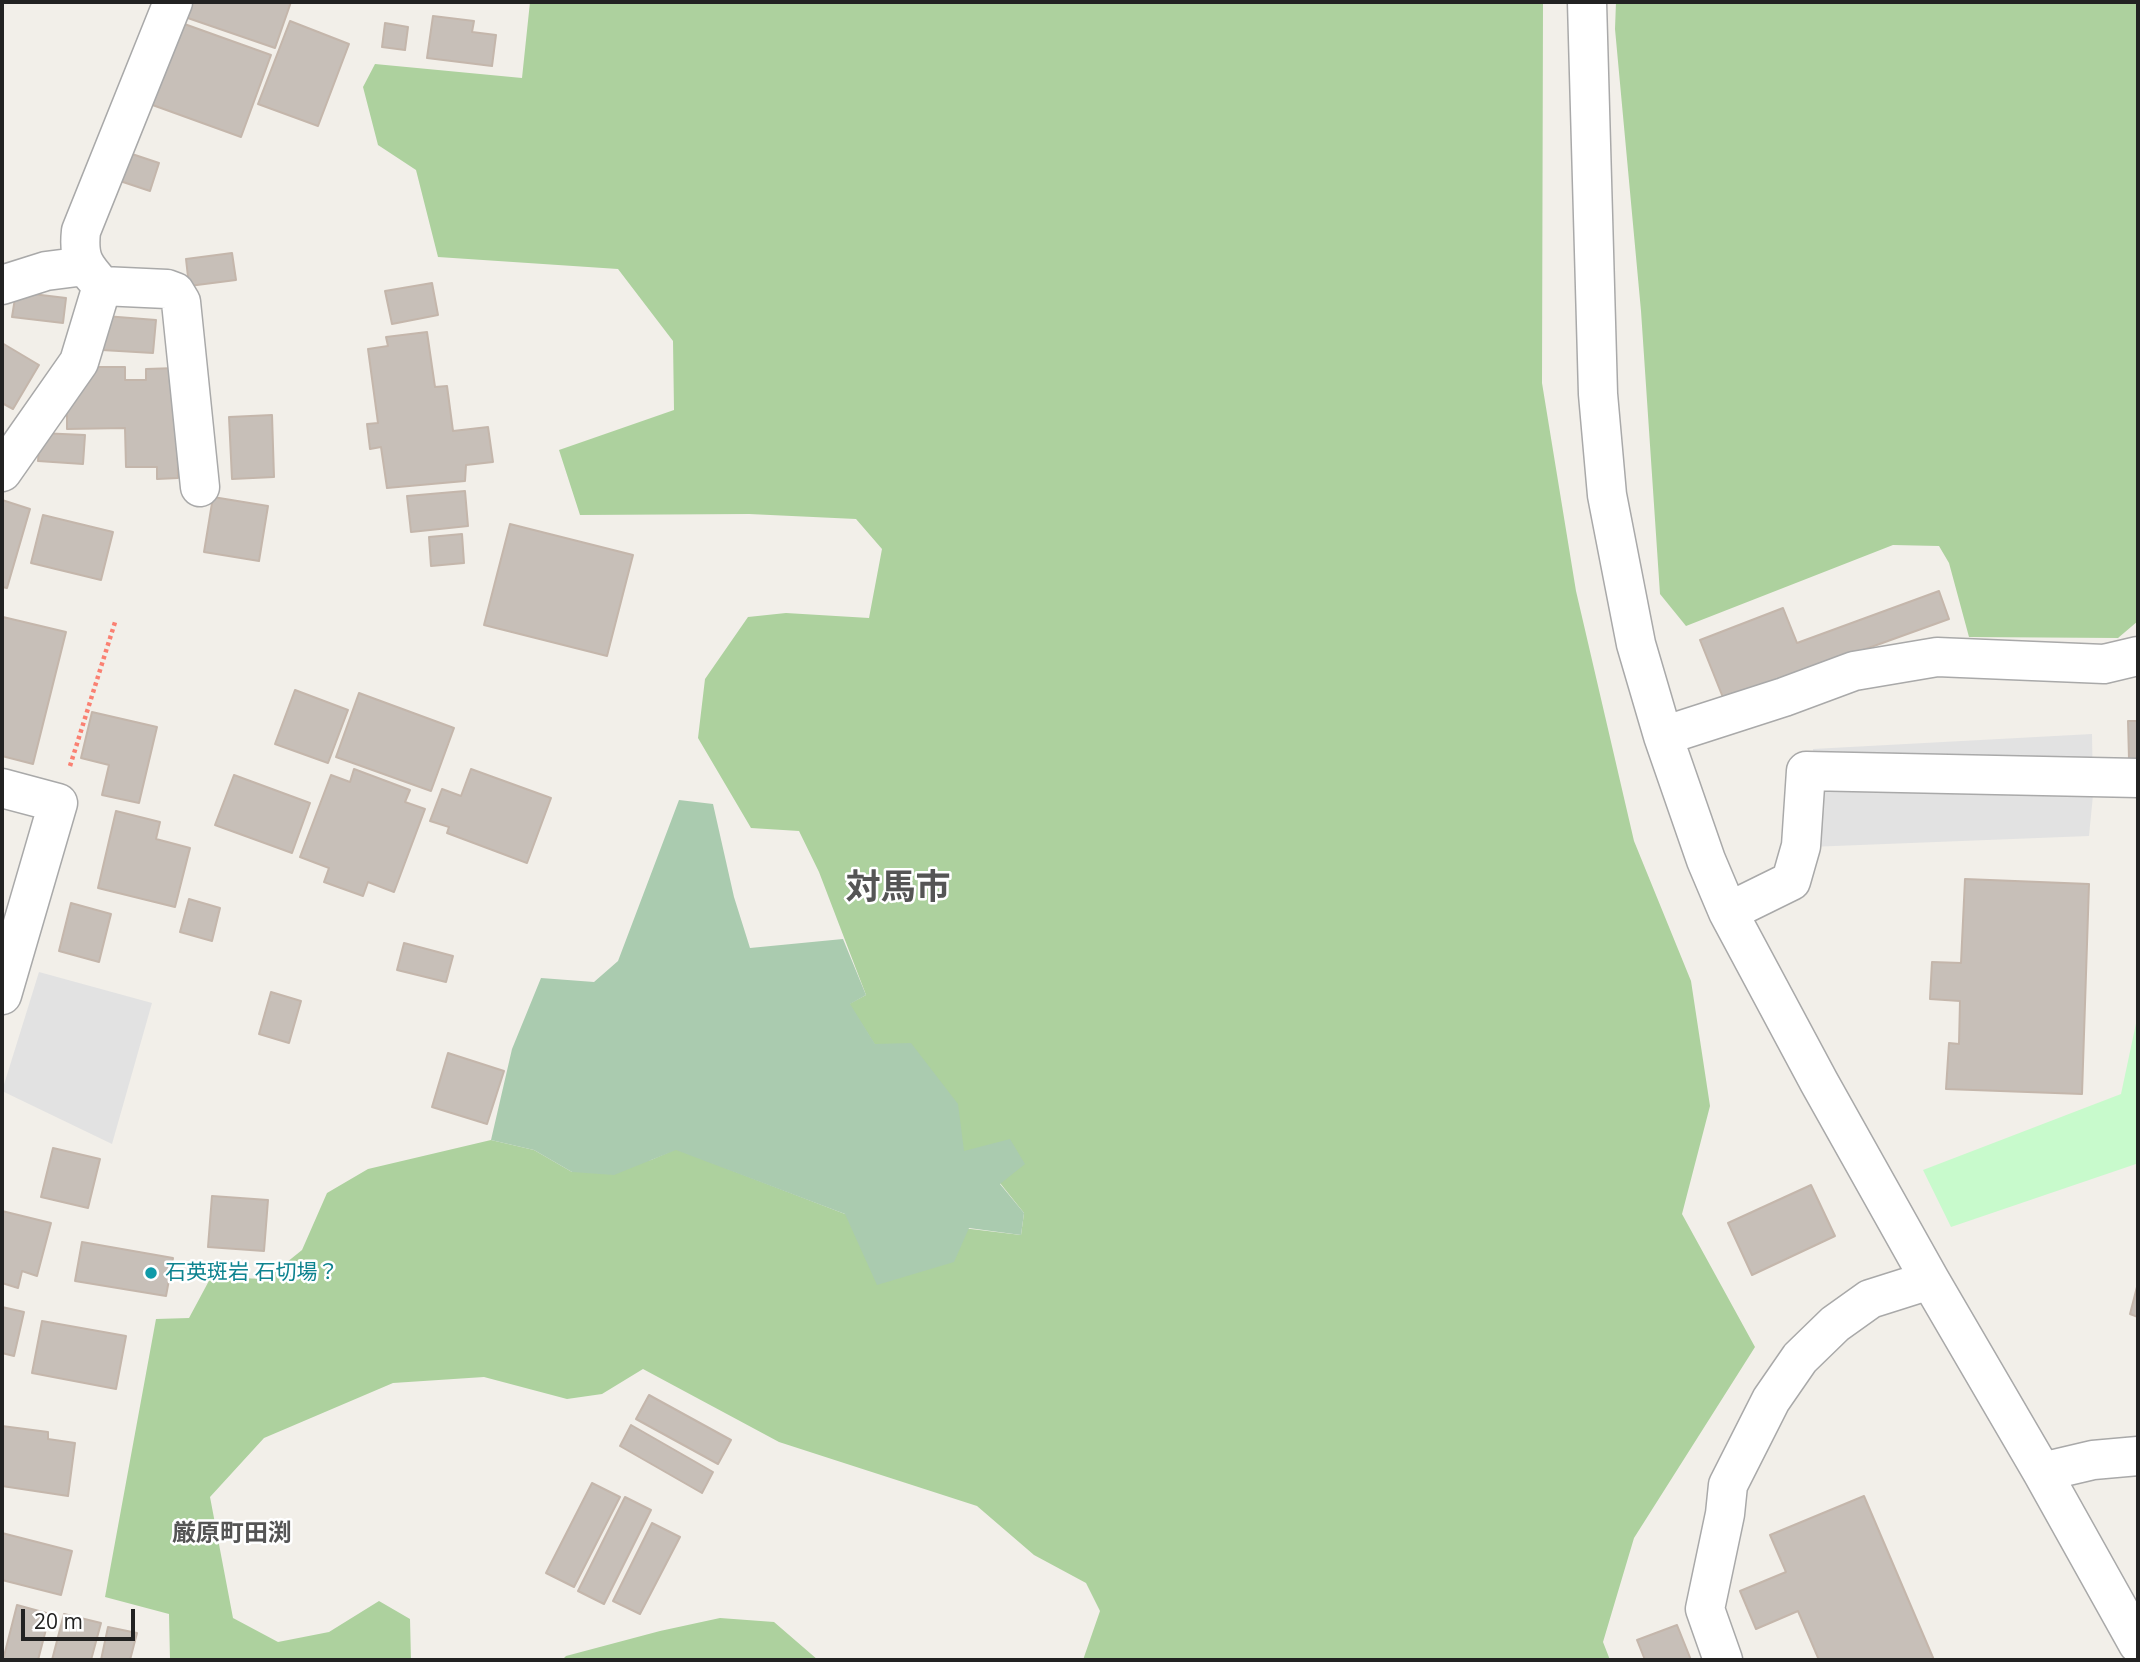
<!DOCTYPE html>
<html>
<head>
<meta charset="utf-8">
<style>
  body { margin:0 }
  #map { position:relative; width:2140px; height:1662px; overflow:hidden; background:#f2efe9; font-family:"Open Sans",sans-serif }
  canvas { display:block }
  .frame { position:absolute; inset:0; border:4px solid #222; pointer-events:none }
  .scale { position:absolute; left:21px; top:1609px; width:114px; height:32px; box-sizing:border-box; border:4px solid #222; border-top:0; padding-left:9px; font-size:21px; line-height:24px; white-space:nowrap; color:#222; -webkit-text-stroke:5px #fff; paint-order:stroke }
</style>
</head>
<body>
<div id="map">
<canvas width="2140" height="1662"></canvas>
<div class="frame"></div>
<div class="scale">20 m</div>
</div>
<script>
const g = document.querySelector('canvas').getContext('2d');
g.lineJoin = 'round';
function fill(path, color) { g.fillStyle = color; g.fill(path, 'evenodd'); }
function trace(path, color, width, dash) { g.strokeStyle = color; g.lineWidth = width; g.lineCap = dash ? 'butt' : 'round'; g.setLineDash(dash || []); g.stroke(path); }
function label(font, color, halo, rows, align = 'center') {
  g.font = font + ' "Open Sans","Noto Sans JP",sans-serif'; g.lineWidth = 5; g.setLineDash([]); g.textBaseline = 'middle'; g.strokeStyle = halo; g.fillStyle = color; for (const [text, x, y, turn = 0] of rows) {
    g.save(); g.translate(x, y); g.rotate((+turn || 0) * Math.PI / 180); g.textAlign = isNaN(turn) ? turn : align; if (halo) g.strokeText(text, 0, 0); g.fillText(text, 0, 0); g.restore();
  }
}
fill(new Path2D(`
  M 530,2 L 1543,2 L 1542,383 L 1576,591 L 1634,841 L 1691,981 L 1710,1106 L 1682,1214 L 1755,1347 L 1634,1538 L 1603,1642 L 1610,1660 L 1083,1660 L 1100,1611 L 1086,1583 L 1034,1555 L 977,1506 L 779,1442 L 643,1369 L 602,1394 L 567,1399 L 484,1377 L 393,1383 L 264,1438 L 210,1497 L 233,1618 L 278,1642 L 329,1632 L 379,1601 L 410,1619 L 411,1660 L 170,1660 L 169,1614 L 105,1597 L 156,1319 L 189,1318 L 211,1277 L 266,1279 L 302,1250 L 327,1193 L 368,1169 L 491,1140 L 534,1150 L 572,1172 L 651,1160 L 676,1149 L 845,1214 L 1021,1235 L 1024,1213 L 1000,1183 L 1010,1140 L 964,1152 L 875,1045 L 849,1004 L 866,995 L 819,872 L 799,831 L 751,828 L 698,738 L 705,679 L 748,617 L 786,613 L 869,618 L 882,549 L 856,519 L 749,514 L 580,515 L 559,450 L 674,410 L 673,341 L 618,269 L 438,257 L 416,170 L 378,145 L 363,87 L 375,64 L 522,78 Z
  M 1616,2 L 2138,2 L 2138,621 L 2118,638 L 1969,637 L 1949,563 L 1939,546 L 1893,545 L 1686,626 L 1660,594 L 1641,311 L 1615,29 Z
  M 720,1618 L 774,1622 L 818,1660 L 562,1660 L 566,1656 L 660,1631 Z`), '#add19e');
fill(new Path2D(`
  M 679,800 L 713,804 L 734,897 L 750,948 L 843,939 L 866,995 L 850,1004 L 875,1044 L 911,1043 L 958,1104 L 964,1151 L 1010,1139 L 1025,1164 L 1000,1184 L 1024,1213 L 1021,1235 L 969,1228 L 954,1262 L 877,1285 L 845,1214 L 676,1150 L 614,1175 L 572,1172 L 534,1150 L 491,1140 L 512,1049 L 541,978 L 594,982 L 618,961 Z`), '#aacbaf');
fill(new Path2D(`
  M 2138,1014 L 2138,1158 L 2136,1164 L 1951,1227 L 1923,1170 L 2121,1094 Z`), '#c8facc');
fill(new Path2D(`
  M 2092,734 L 2093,795 L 2089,836 L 1809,847 L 1813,749 Z
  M 39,972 L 152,1003 L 112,1144 L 2,1091 Z`), '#e2e2e2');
const building = new Path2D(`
  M 184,2 L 291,2 L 275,48 L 179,15 Z
  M 433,16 L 474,21 L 472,32 L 496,35 L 492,66 L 427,58 Z
  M 176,21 L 271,55 L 241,137 L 147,103 Z
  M 290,21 L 349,44 L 318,126 L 258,104 Z
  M 385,23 L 408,27 L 405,50 L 382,47 Z
  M 126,152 L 159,163 L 150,191 L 117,180 Z
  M 232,253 L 236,280 L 189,286 L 186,259 Z
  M 432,283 L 438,315 L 392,324 L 385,291 Z
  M 16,292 L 66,298 L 63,323 L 12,317 Z
  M 105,316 L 156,320 L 153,353 L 102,350 Z
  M 427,332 L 435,387 L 447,386 L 453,431 L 488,427 L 493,462 L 466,465 L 465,481 L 387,488 L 381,447 L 370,449 L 367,424 L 378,423 L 368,349 L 388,346 L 386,337 Z
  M 2,343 L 39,365 L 13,409 L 2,403 Z
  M 88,367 L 125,367 L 125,380 L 146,380 L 146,369 L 177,368 L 178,478 L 157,479 L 157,467 L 126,467 L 125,428 L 67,429 L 67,391 Z
  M 272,415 L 274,477 L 232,479 L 229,417 Z
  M 40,433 L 85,435 L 83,464 L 38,461 Z
  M 465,491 L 468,526 L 411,532 L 407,496 Z
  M 213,497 L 268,506 L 259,561 L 204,552 Z
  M 2,500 L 30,509 L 7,588 L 2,587 Z
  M 43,515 L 113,532 L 101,580 L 31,563 Z
  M 510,524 L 633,555 L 607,656 L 484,625 Z
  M 462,534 L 464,563 L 431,566 L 429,537 Z
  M 1939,591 L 1949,619 L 1724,700 L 1700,640 L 1783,608 L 1797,643 Z
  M 3,617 L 66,632 L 33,764 L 2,756 Z
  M 295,690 L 348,710 L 328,763 L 275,744 Z
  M 359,693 L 454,728 L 431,791 L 336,757 Z
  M 92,712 L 157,727 L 139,803 L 102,795 L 109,765 L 81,758 Z
  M 2128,721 L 2138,721 L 2138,759 L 2129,759 Z
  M 354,769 L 410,790 L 405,802 L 425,809 L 394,892 L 368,882 L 363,896 L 324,882 L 329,868 L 300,857 L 331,775 L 350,782 Z
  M 471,769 L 551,798 L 527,863 L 447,833 L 449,827 L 430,821 L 442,789 L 461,796 Z
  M 234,775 L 310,803 L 292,853 L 215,825 Z
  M 116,811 L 160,822 L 156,839 L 190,848 L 175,907 L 98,888 Z
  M 1965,879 L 2089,884 L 2082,1094 L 1946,1089 L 1949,1043 L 1959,1044 L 1960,1001 L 1930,999 L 1932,962 L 1961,963 Z
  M 189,899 L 220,908 L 212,941 L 180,932 Z
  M 71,903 L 111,914 L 99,962 L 59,951 Z
  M 404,943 L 453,956 L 446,982 L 397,970 Z
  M 271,992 L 301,1001 L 289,1043 L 259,1034 Z
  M 448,1053 L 504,1071 L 487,1124 L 432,1107 Z
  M 53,1148 L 100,1159 L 88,1208 L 41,1197 Z
  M 1811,1185 L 1835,1236 L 1752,1275 L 1728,1223 Z
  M 212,1196 L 268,1200 L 264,1251 L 208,1247 Z
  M 2,1211 L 51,1223 L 37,1276 L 22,1271 L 18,1288 L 2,1283 Z
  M 82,1242 L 173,1258 L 166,1296 L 75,1281 Z
  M 2138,1283 L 2138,1317 L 2130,1314 Z
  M 2,1307 L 24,1312 L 14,1356 L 2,1353 Z
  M 42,1321 L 126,1336 L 116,1389 L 32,1373 Z
  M 649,1395 L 731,1440 L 718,1464 L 636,1419 Z
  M 631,1425 L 713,1472 L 702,1493 L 620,1446 Z
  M 2,1426 L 48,1432 L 48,1439 L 75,1443 L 68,1496 L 2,1486 Z
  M 592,1483 L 620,1497 L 574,1587 L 546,1573 Z
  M 1864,1496 L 1934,1660 L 1819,1660 L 1798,1611 L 1756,1629 L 1740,1591 L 1786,1572 L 1770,1535 Z
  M 625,1497 L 651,1510 L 604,1604 L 578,1591 Z
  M 652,1523 L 680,1537 L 640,1614 L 613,1601 Z
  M 2,1533 L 72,1551 L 61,1595 L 2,1580 Z
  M 17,1605 L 50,1614 L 38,1660 L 3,1660 Z
  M 64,1614 L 101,1623 L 91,1660 L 52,1660 Z
  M 1677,1625 L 1691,1660 L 1645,1660 L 1637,1640 Z
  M 108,1627 L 137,1633 L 130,1660 L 101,1660 Z`);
fill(building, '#c7bfb8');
trace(building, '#c4b6ab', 2);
const minor = new Path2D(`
  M 1587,2 L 1598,394 L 1607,495 L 1636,644 L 1663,736 L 1706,860 L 1728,912 L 1819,1082 L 1930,1280 L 2042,1472 L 2138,1644
  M 2,285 L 46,271 L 85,266
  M 102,286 L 167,289 L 175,292 L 181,302 L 200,487
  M 2,472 L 79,362 L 102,286 C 84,266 78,259 81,231 L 173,2
  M 1663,736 L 1784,697 L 1854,671 L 1937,657 L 2104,664 L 2138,656
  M 2,788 L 58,803 L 2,995
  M 1728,912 L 1791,881 L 1801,846 L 1806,771 L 2138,778
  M 2042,1472 L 2093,1460 L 2138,1456
  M 1723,1660 L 1705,1609 L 1725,1514 L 1728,1485 L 1771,1400 L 1800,1358 L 1835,1324 L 1870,1299 L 1930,1280`);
trace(minor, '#a9a9a9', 41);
trace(new Path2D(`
  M 70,766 L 116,619`), '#fa8072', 4.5, [3.5, 3.5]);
trace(minor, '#fff', 38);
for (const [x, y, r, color] of [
  [151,1273,7,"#0f9aa8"]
]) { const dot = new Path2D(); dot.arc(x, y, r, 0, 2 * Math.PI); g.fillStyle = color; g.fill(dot); trace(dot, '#fff', 2.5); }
label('21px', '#0d838f', '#fff', [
  ["石英斑岩 石切場？",165,1273]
], 'left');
label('bold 24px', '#555', '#fff', [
  ["厳原町田渕",232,1534]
]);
label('bold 35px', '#555', '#fff', [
  ["対馬市",898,889]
]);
</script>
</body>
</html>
